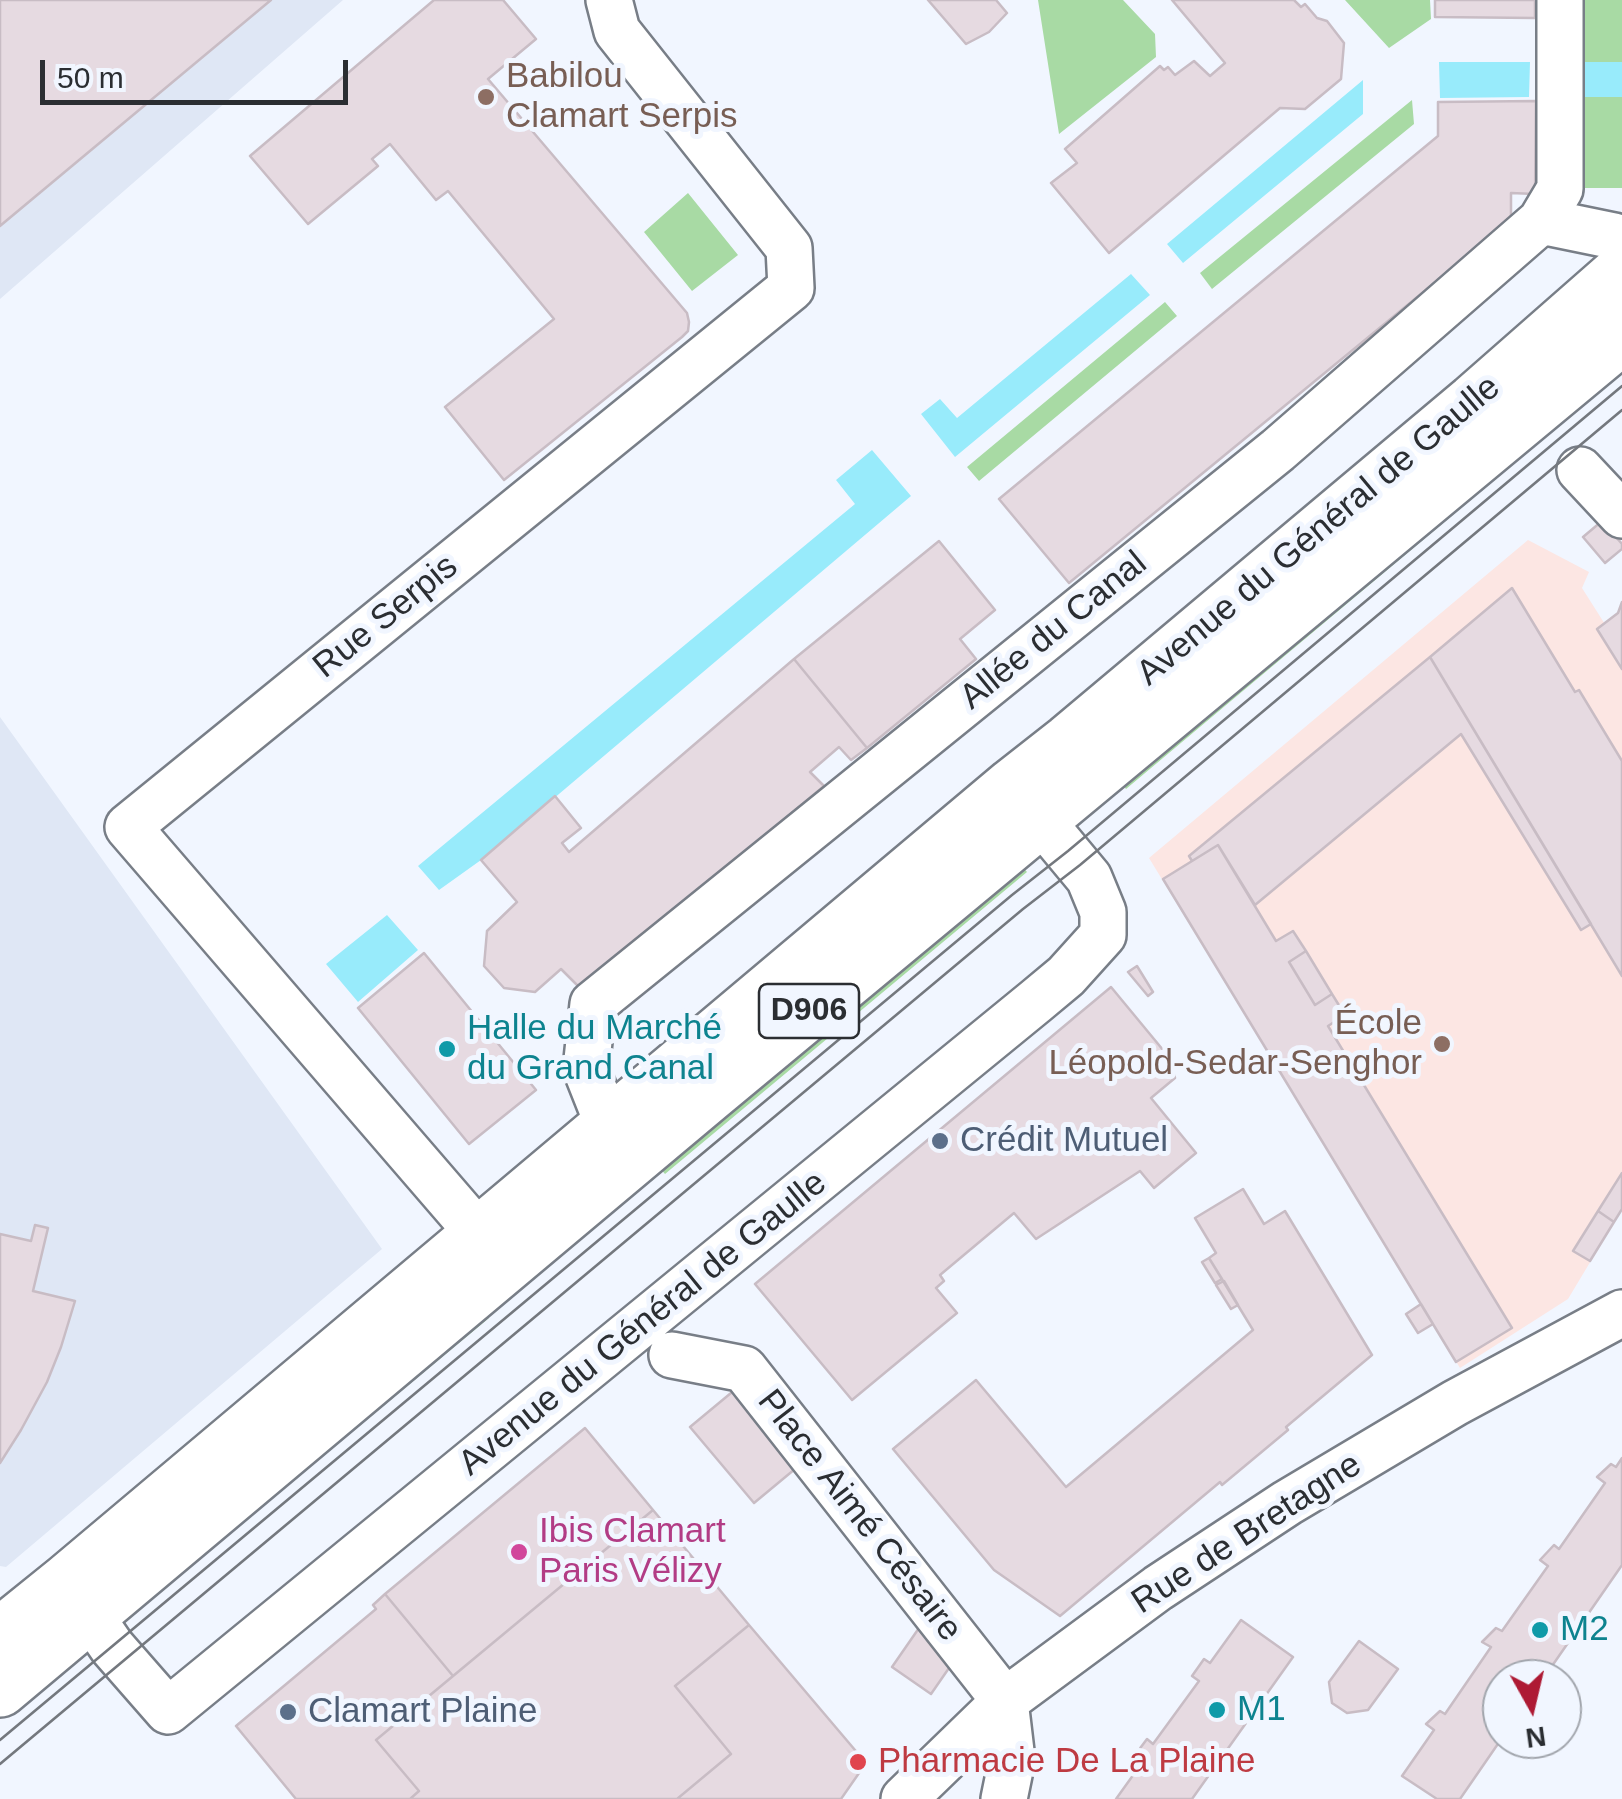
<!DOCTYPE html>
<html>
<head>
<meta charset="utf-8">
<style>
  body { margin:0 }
  #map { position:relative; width:1622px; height:1799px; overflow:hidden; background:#f1f6ff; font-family:Helvetica,sans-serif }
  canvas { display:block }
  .north { position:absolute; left:1482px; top:1659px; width:100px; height:100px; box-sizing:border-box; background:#f1f6ff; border:2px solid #a2a6ad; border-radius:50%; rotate:172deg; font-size:28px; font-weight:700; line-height:40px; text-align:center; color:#2b2e32 }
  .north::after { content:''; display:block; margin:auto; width:35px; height:45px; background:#ae1a34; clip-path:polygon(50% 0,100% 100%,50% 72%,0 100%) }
  .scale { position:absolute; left:40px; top:60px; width:308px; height:45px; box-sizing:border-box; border:5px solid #2b2e32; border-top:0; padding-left:12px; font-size:30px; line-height:35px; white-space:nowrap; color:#2b2e32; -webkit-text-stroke:8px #f1f6ff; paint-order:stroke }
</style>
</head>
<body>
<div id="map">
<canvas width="1622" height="1799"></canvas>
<div class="north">N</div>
<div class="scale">50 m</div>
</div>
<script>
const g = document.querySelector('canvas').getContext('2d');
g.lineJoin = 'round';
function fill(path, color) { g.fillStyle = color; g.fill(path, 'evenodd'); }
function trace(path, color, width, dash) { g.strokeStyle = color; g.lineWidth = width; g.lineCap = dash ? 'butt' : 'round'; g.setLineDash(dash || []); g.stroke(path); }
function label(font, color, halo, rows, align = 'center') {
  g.font = font + ' Helvetica,sans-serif'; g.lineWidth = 10; g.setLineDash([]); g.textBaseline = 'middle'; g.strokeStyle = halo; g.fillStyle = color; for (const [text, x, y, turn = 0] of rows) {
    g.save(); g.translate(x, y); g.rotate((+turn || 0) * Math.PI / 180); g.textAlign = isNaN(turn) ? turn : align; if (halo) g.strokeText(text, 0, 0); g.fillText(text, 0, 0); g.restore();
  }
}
fill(new Path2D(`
  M 0,0 L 343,0 L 0,299 Z
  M 0,717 L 382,1249 L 6,1567 L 0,1566 Z`), '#dfe7f5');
fill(new Path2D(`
  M 1528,540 L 1589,572 L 1582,588 L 1622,651 L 1622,1209 L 1568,1299 L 1460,1368 L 1149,858 Z`), '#fce6e3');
fill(new Path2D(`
  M 1038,0 L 1123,0 L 1155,34 L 1156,57 L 1059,134 Z
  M 1345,0 L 1430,0 L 1431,19 L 1389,48 Z
  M 1581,0 L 1622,0 L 1622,62 L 1575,62 Z
  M 1575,97 L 1622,97 L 1622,188 L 1581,188 Z
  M 1412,100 L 1414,124 L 1212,289 L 1200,273 Z
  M 688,193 L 738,255 L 692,291 L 644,232 Z
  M 1165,302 L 1177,316 L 979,481 L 967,467 Z
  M 1622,360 L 1622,373 L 1126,789 L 1119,780 Z
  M 1020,864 L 1027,872 L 665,1174 L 657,1165 Z
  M 483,1310 L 489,1318 L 160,1592 L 154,1585 Z`), '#a8daa4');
fill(new Path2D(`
  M 1439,62 L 1530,62 L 1529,97 L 1440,98 Z
  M 1575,62 L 1622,62 L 1622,97 L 1575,97 Z
  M 1363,80 L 1363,114 L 1183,263 L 1167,244 Z
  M 1131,274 L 1150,295 L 955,457 L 921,414 L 940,399 L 957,418 Z
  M 872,450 L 911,496 L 481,860 L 439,890 L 418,866 L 855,504 L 836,480 Z
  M 387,915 L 418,950 L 358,1002 L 326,964 Z`), '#98ebfb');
const building = new Path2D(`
  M 0,0 L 271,0 L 0,226 Z
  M 434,0 L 503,0 L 536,39 L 488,79 L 687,313 L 689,322 L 688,331 L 682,337 L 504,480 L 445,407 L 554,319 L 448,191 L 436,200 L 390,144 L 372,159 L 378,166 L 308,224 L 250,156 Z
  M 928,0 L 996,0 L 1007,13 L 989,32 L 966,44 Z
  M 1172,0 L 1294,0 L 1301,7 L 1305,4 L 1317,18 L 1327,21 L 1344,43 L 1341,79 L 1305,109 L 1280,108 L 1109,253 L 1051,183 L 1077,163 L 1065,149 L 1160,66 L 1164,70 L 1168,67 L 1175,75 L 1194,61 L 1210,76 L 1225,63 Z
  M 1435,0 L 1535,0 L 1535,18 L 1435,17 Z
  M 1536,101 L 1535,194 L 1511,193 L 1511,220 L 1069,583 L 999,499 L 1438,136 L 1438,102 Z
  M 1602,521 L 1622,544 L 1622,549 L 1605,563 L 1583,537 Z
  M 939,541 L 995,610 L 960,639 L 976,659 L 867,748 L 794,659 Z
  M 1512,588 L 1575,692 L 1579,690 L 1622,761 L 1622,976 L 1430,657 Z
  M 1622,602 L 1622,669 L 1597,629 L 1618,613 Z
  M 1430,657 L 1591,924 L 1581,930 L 1461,734 L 1255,905 L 1218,845 L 1192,861 L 1189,856 Z
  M 794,659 L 867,748 L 851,760 L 839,747 L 810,772 L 824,786 L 581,989 L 561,969 L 535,992 L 504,988 L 484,966 L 487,931 L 517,902 L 481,860 L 555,796 L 581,828 L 562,843 L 569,852 Z
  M 1218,845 L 1276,941 L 1293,931 L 1306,951 L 1289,962 L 1315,1005 L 1332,994 L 1345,1015 L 1328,1026 L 1512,1328 L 1456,1362 L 1163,879 Z
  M 1306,951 L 1332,994 L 1315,1005 L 1289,962 Z
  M 424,953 L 536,1090 L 469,1144 L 358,1008 Z
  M 1137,966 L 1153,992 L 1148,996 L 1128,972 Z
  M 1111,987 L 1168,1056 L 1175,1078 L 1151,1098 L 1196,1153 L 1154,1188 L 1140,1171 L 1036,1239 L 1014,1213 L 940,1275 L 944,1281 L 936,1288 L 957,1313 L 852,1400 L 755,1284 Z
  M 1622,1173 L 1622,1209 L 1614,1222 L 1598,1211 Z
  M 1243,1189 L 1264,1224 L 1285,1211 L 1372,1355 L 1286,1427 L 1288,1430 L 1222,1485 L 1220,1482 L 1060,1616 L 994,1570 L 893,1449 L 976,1380 L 1066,1487 L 1253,1330 L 1209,1258 L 1216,1253 L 1195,1218 Z
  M 1598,1211 L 1614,1222 L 1590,1261 L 1573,1251 Z
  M 35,1225 L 48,1228 L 33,1291 L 75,1301 L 61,1347 L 47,1382 L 21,1430 L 0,1463 L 0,1234 L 31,1241 Z
  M 1209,1258 L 1222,1279 L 1215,1283 L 1202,1262 Z
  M 1224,1281 L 1238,1305 L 1231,1309 L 1216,1285 Z
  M 1421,1304 L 1433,1324 L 1418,1333 L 1406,1314 Z
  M 737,1388 L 801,1464 L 754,1503 L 690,1427 Z
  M 585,1428 L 653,1510 L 453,1676 L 385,1594 Z
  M 1622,1458 L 1622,1565 L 1543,1679 L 1502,1679 L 1502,1738 L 1460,1799 L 1437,1799 L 1402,1776 L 1434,1730 L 1426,1724 L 1440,1711 L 1445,1714 L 1491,1647 L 1482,1642 L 1496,1628 L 1502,1631 L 1548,1566 L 1540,1560 L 1554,1545 L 1559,1549 L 1605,1483 L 1597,1477 L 1611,1464 L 1616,1467 Z
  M 653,1510 L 749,1625 L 675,1686 L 731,1754 L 677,1799 L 410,1799 L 419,1791 L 376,1740 Z
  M 385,1594 L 453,1676 L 376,1740 L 419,1791 L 410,1799 L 296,1799 L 236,1726 L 376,1609 L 373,1605 Z
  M 1241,1620 L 1293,1657 L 1192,1799 L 1116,1799 L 1144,1760 L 1136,1755 L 1141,1747 L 1147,1739 L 1153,1744 L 1199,1681 L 1192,1676 L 1204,1659 L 1210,1663 Z
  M 749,1625 L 866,1763 L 841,1799 L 677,1799 L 731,1754 L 675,1686 Z
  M 919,1628 L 958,1655 L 931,1694 L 892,1667 Z
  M 1359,1641 L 1398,1669 L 1368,1710 L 1347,1713 L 1332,1703 L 1329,1682 Z`);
fill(building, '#e6dae1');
trace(building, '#c8bcc4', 2.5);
const minor = new Path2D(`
  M 1541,221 L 1560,189 L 1560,0
  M 1580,470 L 1622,515
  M 609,1127 L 586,1069 L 593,1004 L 1278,450 L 1541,221 L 1614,236 L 1622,241
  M 480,1235 L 128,827 L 791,288 L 789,248 L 617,31 L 609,0
  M 672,1355 L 744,1369 L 1005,1701 L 1012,1760 L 1004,1799
  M 71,1588 L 112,1647 L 168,1711 L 1036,1001 L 1066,976 L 1103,935 L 1103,912 L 1089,878 L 1020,795
  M 904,1799 L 1005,1701 L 1158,1588 L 1287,1503 L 1455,1403 L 1622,1313`);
const major = new Path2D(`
  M 0,1636 L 67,1582 L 1013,786 L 1069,742 L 1474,402 L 1622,272
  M 0,1689 L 708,1095 L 1622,336`);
trace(minor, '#787e87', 50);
trace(major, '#787e87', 60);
trace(minor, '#fff', 45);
trace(major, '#fff', 55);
trace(new Path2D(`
  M 0,1740 L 1012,895 L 1068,851 L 1622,386
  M 0,1764 L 1023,909 L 1080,865 L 1622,410`), '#74787e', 2.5);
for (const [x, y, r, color] of [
  [486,97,10,"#8d6e63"],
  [1442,1044,10,"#8d6e63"],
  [447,1049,10,"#0f9aa8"],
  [940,1141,10,"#5c6f8a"],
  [519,1552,10,"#d1479c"],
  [1540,1630,10,"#0f9aa8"],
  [1217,1710,10,"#0f9aa8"],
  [288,1712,10,"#5c6f8a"],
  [858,1762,10,"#e0444e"]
]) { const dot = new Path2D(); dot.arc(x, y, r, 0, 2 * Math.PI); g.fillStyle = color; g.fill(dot); trace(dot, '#f1f6ff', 4); }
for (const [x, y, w] of [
  [809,1011,100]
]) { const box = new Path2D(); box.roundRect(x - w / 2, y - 27, w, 54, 8); g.fillStyle = '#f1f6ff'; g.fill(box); trace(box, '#2b2e32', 2.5); }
label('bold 32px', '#2b2e32', null, [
  ["D906",809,1011]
]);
label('35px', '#785e54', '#f1f6ff', [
  ["Babilou",506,77],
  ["Clamart Serpis",506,117],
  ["École",1422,1024,"right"],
  ["Léopold-Sedar-Senghor",1422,1064,"right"]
], 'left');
label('35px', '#2b2e32', '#f1f6ff', [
  ["Avenue du Général de Gaulle",1319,531,-40],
  ["Rue Serpis",386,617,-39],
  ["Allée du Canal",1054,631,-39],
  ["Avenue du Général de Gaulle",643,1324,-39],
  ["Place Aimé Césaire",859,1516,52],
  ["Rue de Bretagne",1247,1534,-33]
]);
label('35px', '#0d838f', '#f1f6ff', [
  ["Halle du Marché",467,1029],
  ["du Grand Canal",467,1069],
  ["M2",1560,1630],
  ["M1",1237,1710]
], 'left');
label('35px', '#4e5e75', '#f1f6ff', [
  ["Crédit Mutuel",960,1141],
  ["Clamart Plaine",308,1712]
], 'left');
label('35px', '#b23c85', '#f1f6ff', [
  ["Ibis Clamart",539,1532],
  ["Paris Vélizy",539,1572]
], 'left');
label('35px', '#be3a42', '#f1f6ff', [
  ["Pharmacie De La Plaine",878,1762]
], 'left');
</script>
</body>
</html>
